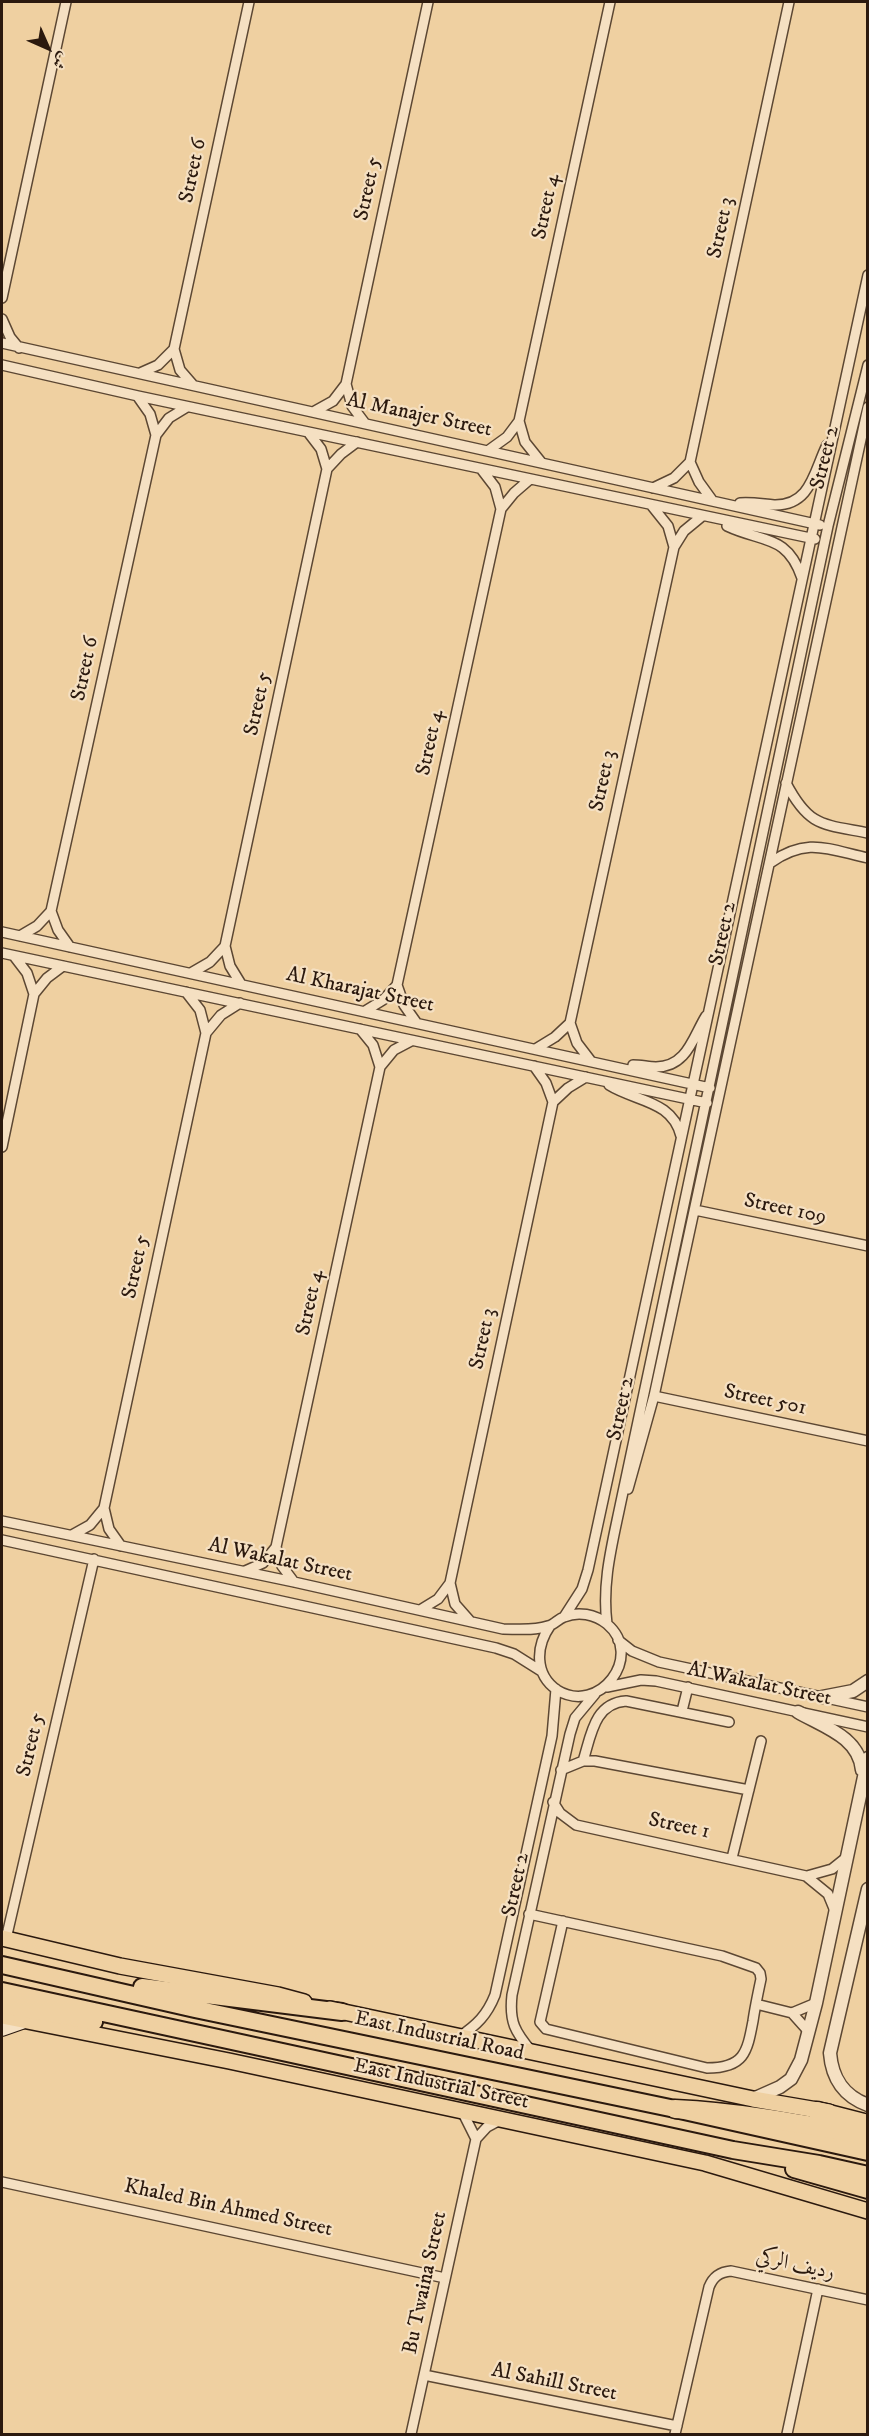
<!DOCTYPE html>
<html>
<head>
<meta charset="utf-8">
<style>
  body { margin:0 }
  #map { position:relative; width:869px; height:2436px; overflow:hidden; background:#efd0a1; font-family:"IM FELL DW Pica",Amiri,serif }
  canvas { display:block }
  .frame { position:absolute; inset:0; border:3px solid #2b190e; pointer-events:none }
  .north { position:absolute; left:18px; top:18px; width:60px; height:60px; -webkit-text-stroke:4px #f5e0c2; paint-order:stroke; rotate:135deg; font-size:16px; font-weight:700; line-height:24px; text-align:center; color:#2b190e }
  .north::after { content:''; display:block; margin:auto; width:21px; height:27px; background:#2b190e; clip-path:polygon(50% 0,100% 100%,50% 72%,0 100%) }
</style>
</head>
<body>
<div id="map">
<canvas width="869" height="2436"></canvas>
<div class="frame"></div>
<div class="north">ش</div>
</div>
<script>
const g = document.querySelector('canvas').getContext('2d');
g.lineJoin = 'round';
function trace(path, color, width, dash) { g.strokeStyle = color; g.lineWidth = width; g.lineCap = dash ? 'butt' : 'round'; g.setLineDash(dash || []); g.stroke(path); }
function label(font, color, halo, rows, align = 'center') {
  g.font = font + ' "IM FELL DW Pica",Amiri,serif'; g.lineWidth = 4.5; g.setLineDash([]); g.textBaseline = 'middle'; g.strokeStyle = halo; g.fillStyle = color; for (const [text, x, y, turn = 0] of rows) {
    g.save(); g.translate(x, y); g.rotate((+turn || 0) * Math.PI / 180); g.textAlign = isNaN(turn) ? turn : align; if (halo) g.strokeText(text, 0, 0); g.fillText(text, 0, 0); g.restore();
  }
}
const minor = new Path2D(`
  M 2,298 L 66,2
  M 2,319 L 10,337 L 19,348
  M 2,343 L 820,525
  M 2,365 L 138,396 L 815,539
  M 140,373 L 158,365 L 174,349
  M 346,384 L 352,406 L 364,422
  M 193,385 L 180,370 L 174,349 L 249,2
  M 138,397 L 150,414 L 156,435
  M 315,411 L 333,401 L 346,384 L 428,2
  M 519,421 L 525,442 L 541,462
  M 308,432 L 321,449 L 327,469
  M 489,450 L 507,437 L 519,421 L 610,2
  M 690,462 L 699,482 L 712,500
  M 653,488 L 674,478 L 690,462 L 789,2
  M 740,503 C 752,502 762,504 774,505 C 811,506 814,471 827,445
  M 652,506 L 668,526 L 674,547
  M 501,509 L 514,493 L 529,480
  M 727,526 C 763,543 787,534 802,578
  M 786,783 C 809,827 822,824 868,833
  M 770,863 C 807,837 827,849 868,858
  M 51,911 L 58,930 L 70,947
  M 2,932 L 710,1088
  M 20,936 L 37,926 L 51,911 L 156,435 L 169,418 L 187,407
  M 2,953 L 707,1103
  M 14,956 L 27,973 L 34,994
  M 191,973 L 210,962 L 225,946
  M 241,984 L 230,966 L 225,946 L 327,469 L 341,454 L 357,442
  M 365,1011 L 383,1000 L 397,985
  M 416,1022 L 404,1005 L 397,985 L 501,509 L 495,487 L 482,470
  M 360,1029 L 373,1045 L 380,1067
  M 206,1033 L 221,1015 L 240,1003
  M 537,1048 L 555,1037 L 570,1023
  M 590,1060 L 577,1043 L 570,1023 L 674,547 L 684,531 L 701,517
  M 633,1065 C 641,1065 649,1067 656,1067 C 687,1067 693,1037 706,1016
  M 609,1085 C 636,1102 672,1100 681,1136
  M 553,1102 L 568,1088 L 586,1077
  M 2,1147 L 34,994 L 47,978 L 63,966
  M 695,1210 L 868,1246
  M 654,1396 L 868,1441
  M 628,1489 L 654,1396 L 868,407
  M 2,1521 L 294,1582 L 503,1629 C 517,1629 534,1631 548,1626 C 554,1625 558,1619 564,1617 C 578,1611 595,1614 607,1624 C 645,1656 599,1716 557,1690 C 534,1674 536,1646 550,1626
  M 72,1535 L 90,1525 L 104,1508
  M 2,1540 L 496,1648 L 514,1654 L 541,1671
  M 121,1546 L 109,1529 L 104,1508 L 206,1033 L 200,1010 L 186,992
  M 276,1547 L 282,1566 L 294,1582
  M 245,1571 L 263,1563 L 276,1547 L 380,1067 L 394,1050 L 411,1041
  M 450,1583 L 455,1604 L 470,1621
  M 420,1610 L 438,1599 L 450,1583 L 553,1102 L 546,1083 L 534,1066
  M 564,1617 L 582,1589 L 588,1570 L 868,275
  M 607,1624 C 602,1585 611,1549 619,1511 L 828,526 L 868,365
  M 618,1640 L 632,1651 L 659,1662 L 868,1707
  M 607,1687 L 641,1680 L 656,1681 L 868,1727
  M 682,1711 L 688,1687
  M 583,1761 C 591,1736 594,1703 626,1701 L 729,1722
  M 561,1770 L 583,1761 L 595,1761 L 749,1790
  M 553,1802 L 560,1813 L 576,1825 L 806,1876 L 828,1894 L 835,1911
  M 732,1858 L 761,1741
  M 807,1876 L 832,1869 L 847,1857
  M 529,1914 L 722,1956 L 756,1968 L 760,1973 L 761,1979 C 758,1993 755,2007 753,2021 C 747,2053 744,2068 707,2068 L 546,2029 L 540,2022 L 563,1921
  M 6,1939 L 94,1559
  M 756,2004 L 792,2013
  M 792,2013 L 816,2003
  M 792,2013 L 809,2032
  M 459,2037 C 477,2025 487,2015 495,1995 L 552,1736 L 556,1689
  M 532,2052 C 515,2032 509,2022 512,1995 L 570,1734 L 575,1718 L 595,1694
  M 462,2111 L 476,2139
  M 2,2182 L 445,2278
  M 424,2375 L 677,2426
  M 411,2434 L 476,2139 L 487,2127 L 500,2120
  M 675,2434 L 709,2287 C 713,2277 719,2272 731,2271 L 868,2300
  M 787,2434 L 818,2289`);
const tertiary = new Path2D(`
  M 822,1697 L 853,1691 L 868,1681
  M 798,1712 C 824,1727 859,1737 862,1770
  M 868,1889 L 830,2053 C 832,2078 843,2096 868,2105
  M 753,2099 L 780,2087 L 791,2079 L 801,2060 L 816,2003 L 868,1758`);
const secondary = new Path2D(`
  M 2,2029 L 22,2022`);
const primary = new Path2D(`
  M 2,1938 L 120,1966 L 278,1995 L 304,2002
  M 330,2009 L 753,2099 L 829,2112
  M 2,2016 L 229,2061 L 705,2163 L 868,2211`);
const trunk = new Path2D(`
  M 2,1965 L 195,2009 L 675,2109 L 868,2152
  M 142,1987 L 342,2012
  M 2,1991 L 733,2150 L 819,2164 L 868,2175
  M 2,2005 L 94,2022
  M 794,2169 L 868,2190`);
const motorway = new Path2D(`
  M 675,2109 C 740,2112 803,2124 868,2136
  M 817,2111 L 868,2124`);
trace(minor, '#5c4733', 12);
trace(tertiary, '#5c4733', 15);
trace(secondary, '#2b190e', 16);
trace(primary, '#2b190e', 18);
trace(trunk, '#2b190e', 20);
trace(motorway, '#2b190e', 21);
trace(minor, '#f5e0c2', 9);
trace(tertiary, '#f5e0c2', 12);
trace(secondary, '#f5e0c2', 14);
trace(primary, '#efd0a1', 15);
trace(trunk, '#efd0a1', 16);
trace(motorway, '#efd0a1', 18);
label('21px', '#2b190e', '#f5e0c2', [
  ["Street 6",194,171,-78],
  ["Street 5",369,189,-78],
  ["Street 4",547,207,-78],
  ["Street 3",722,228,-78],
  ["Al Manajer Street",419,416,12],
  ["Street 2",826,458,-76],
  ["Street 6",86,669,-78],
  ["Street 5",259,704,-78],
  ["Street 4",431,743,-78],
  ["Street 3",604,781,-78],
  ["Street 2",724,934,-78],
  ["Al Kharajat Street",360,991,12],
  ["Street 109",785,1210,12],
  ["Street 5",137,1267,-78],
  ["Street 4",311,1303,-78],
  ["Street 3",484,1339,-78],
  ["Street 501",765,1401,12],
  ["Street 2",622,1409,-78],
  ["Al Wakalat Street",280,1561,12],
  ["Al Wakalat Street",759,1685,12],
  ["Street 5",32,1745,-77],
  ["Street 1",679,1827,12],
  ["Street 2",517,1885,-78],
  ["East Industrial Road",439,2037,12],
  ["East Industrial Street",441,2085,12],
  ["Khaled Bin Ahmed Street",228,2209,12],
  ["رديف الركي",795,2266,12],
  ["Bu Twaina Street",426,2283,-78],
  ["Al Sahill Street",554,2383,11]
]);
</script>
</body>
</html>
